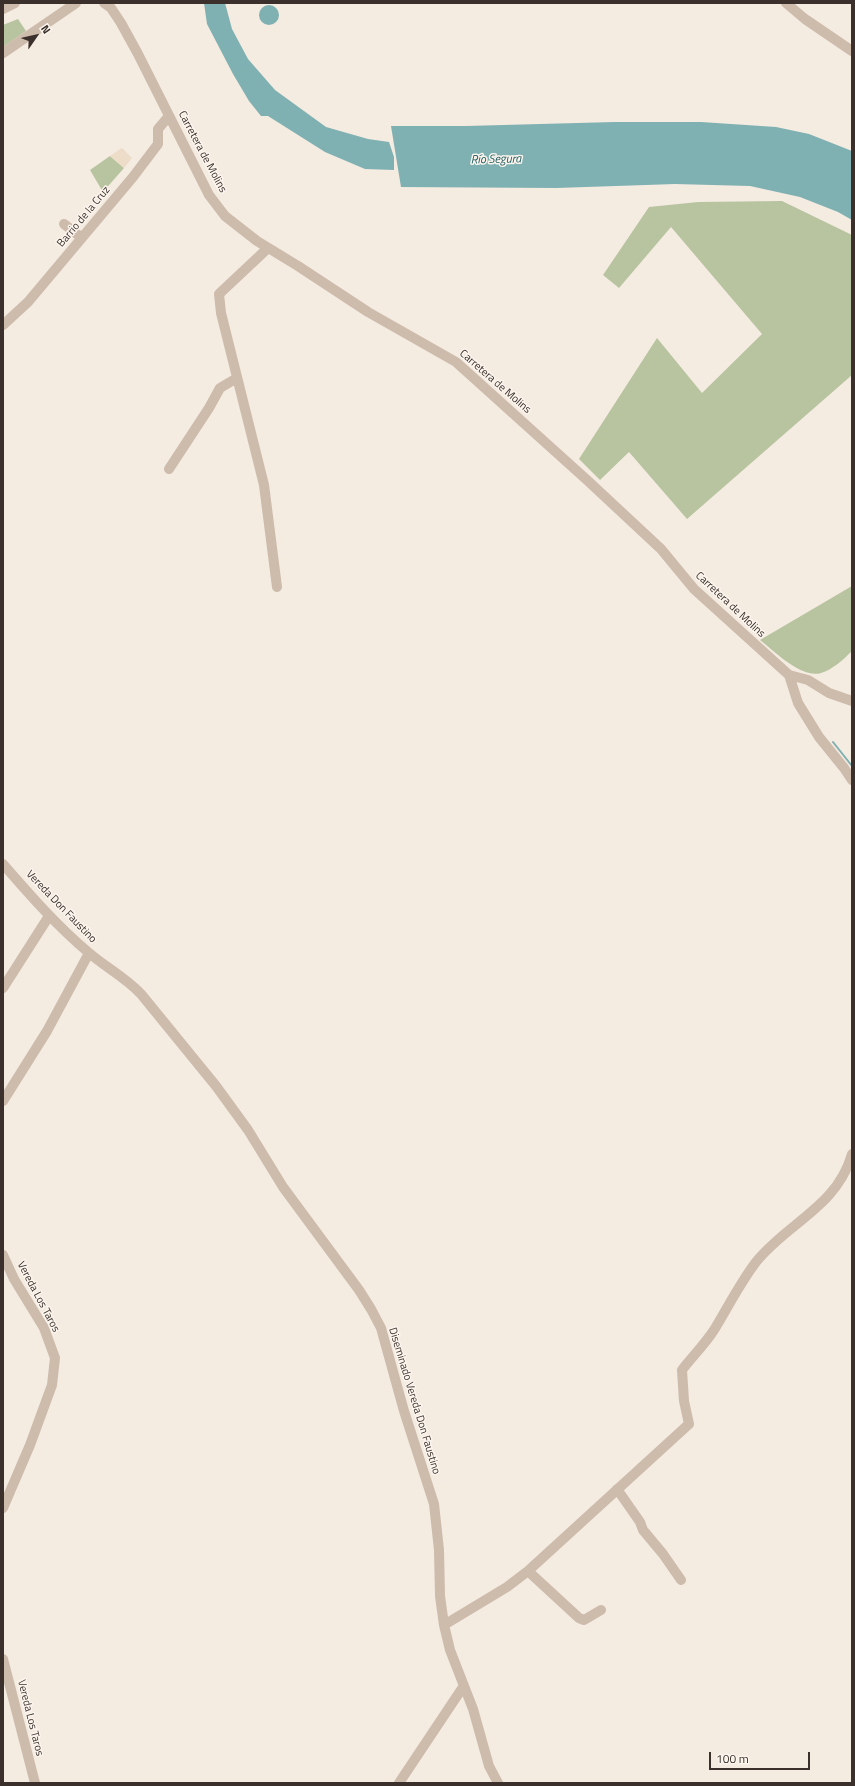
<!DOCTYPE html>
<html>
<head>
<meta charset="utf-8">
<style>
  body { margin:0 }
  #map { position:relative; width:855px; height:1786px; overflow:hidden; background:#f4ebe1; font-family:"Titillium Web",sans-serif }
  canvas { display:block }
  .frame { position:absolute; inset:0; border:4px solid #3b302b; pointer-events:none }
  .north { position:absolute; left:16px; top:16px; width:40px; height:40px; -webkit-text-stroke:3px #fbf5ee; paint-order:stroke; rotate:56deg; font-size:11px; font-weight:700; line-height:16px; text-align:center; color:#3b302b }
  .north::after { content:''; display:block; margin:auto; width:14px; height:18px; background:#3b302b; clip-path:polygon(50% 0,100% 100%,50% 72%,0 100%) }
  .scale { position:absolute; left:709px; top:1752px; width:101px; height:18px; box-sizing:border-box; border:2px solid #3b302b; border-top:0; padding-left:5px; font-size:12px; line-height:14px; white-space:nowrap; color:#3b302b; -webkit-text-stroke:3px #fbf5ee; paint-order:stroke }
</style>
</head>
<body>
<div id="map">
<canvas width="855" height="1786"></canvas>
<div class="frame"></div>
<div class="north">N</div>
<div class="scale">100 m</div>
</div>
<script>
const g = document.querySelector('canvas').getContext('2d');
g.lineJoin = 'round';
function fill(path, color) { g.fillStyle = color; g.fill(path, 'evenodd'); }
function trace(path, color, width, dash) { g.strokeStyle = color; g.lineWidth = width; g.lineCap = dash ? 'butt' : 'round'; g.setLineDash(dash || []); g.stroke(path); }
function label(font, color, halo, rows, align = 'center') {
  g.font = font + ' "Titillium Web",sans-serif'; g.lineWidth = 3; g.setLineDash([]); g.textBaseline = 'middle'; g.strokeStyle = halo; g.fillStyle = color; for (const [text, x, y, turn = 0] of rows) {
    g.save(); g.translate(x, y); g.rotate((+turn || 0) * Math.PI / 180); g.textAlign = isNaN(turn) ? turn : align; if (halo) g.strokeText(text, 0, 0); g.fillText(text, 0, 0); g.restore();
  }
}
fill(new Path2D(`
  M 18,19 L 26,31 L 3,47 L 3,25 Z
  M 110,156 L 124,168 L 103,192 L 90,170 Z
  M 782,201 L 852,235 L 852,375 L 687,519 L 629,452 L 600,480 L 579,459 L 657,338 L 702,393 L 762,334 L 671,227 L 619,288 L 603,275 L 649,207 L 698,202 Z
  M 852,586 L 852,651 C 844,659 832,670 821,673 C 802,679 774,651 760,640 Z`), '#b8c4a0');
fill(new Path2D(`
  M 122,148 L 132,158 L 124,168 L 110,156 Z`), '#ecdcc8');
fill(new Path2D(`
  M 204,3 L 225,3 L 232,29 L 248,59 L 275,90 L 326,127 L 368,139 L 389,142 L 394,157 L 394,170 L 365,169 L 325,152 L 268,116 L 261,116 L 249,101 L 233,74 L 207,24 Z
  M259 15a10 10 0 1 1 20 0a10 10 0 1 1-20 0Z
  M 615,122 L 701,122 L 776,127 L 809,134 L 852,151 L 852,220 L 838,212 L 800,197 L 750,186 L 675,184 L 556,188 L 401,187 L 391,126 L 466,126 Z`), '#7fb0b2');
trace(new Path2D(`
  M 833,742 L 852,766`), '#7fb0b2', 2);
trace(new Path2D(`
  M 104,3 L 111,8 L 121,23 L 138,54 L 209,195 L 225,216 L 257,241 L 298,266 L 368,312 L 456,362 L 587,480 L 661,549 L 694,589 L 789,675 L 798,703 L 819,737 L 844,768 L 852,780
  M 786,3 L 805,19 L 852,51
  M 3,9 L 15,3
  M 3,53 L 76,3
  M 64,224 L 82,238
  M 268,248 L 219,294 L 221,313 L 264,485 L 277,587
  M 3,325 L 28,302 L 133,177 L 158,144 L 158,129 L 169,116
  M 169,469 L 209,408 L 220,388 L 237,378
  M 789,675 L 808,680 L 829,693 L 852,701
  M 3,864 C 30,895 57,926 88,952 C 105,967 125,977 141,994 L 216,1086 L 248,1130 L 283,1187 L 359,1290 L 371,1309 L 381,1328 L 404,1411 L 434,1504 L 439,1550 L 440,1596 L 444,1625 L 450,1650 L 473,1709 L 489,1766 L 498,1783
  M 3,988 L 49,916
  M 3,1101 L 47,1031 L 89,953
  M 3,1255 L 14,1279 L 44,1328 L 55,1358 L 52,1385 L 30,1445 L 3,1508
  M 617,1489 L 640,1522 L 643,1530 L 663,1554 L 681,1580
  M 528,1571 L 579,1618 L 584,1620 L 601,1610
  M 444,1625 L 507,1587 L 528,1571 L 689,1424 L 684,1401 L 682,1370 C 692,1357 705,1344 714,1330 C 728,1307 740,1283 756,1262 C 787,1223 837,1207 852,1154
  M 3,1659 L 35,1783
  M 399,1783 L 463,1687`), '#cdbbac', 10);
label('11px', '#3b302b', '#fbf5ee', [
  ["Carretera de Molins",202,152,62],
  ["Barrio de la Cruz",84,217,-50],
  ["Carretera de Molins",495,382,41],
  ["Carretera de Molins",730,605,43],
  ["Vereda Don Faustino",61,907,46],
  ["Vereda Los Taros",38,1297,62],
  ["Diseminado Vereda Don Faustino",414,1401,73],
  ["Vereda Los Taros",30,1718,76]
]);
label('italic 12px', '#1f5a5e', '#fbf5ee', [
  ["Río Segura",496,160,-1]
]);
</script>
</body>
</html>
